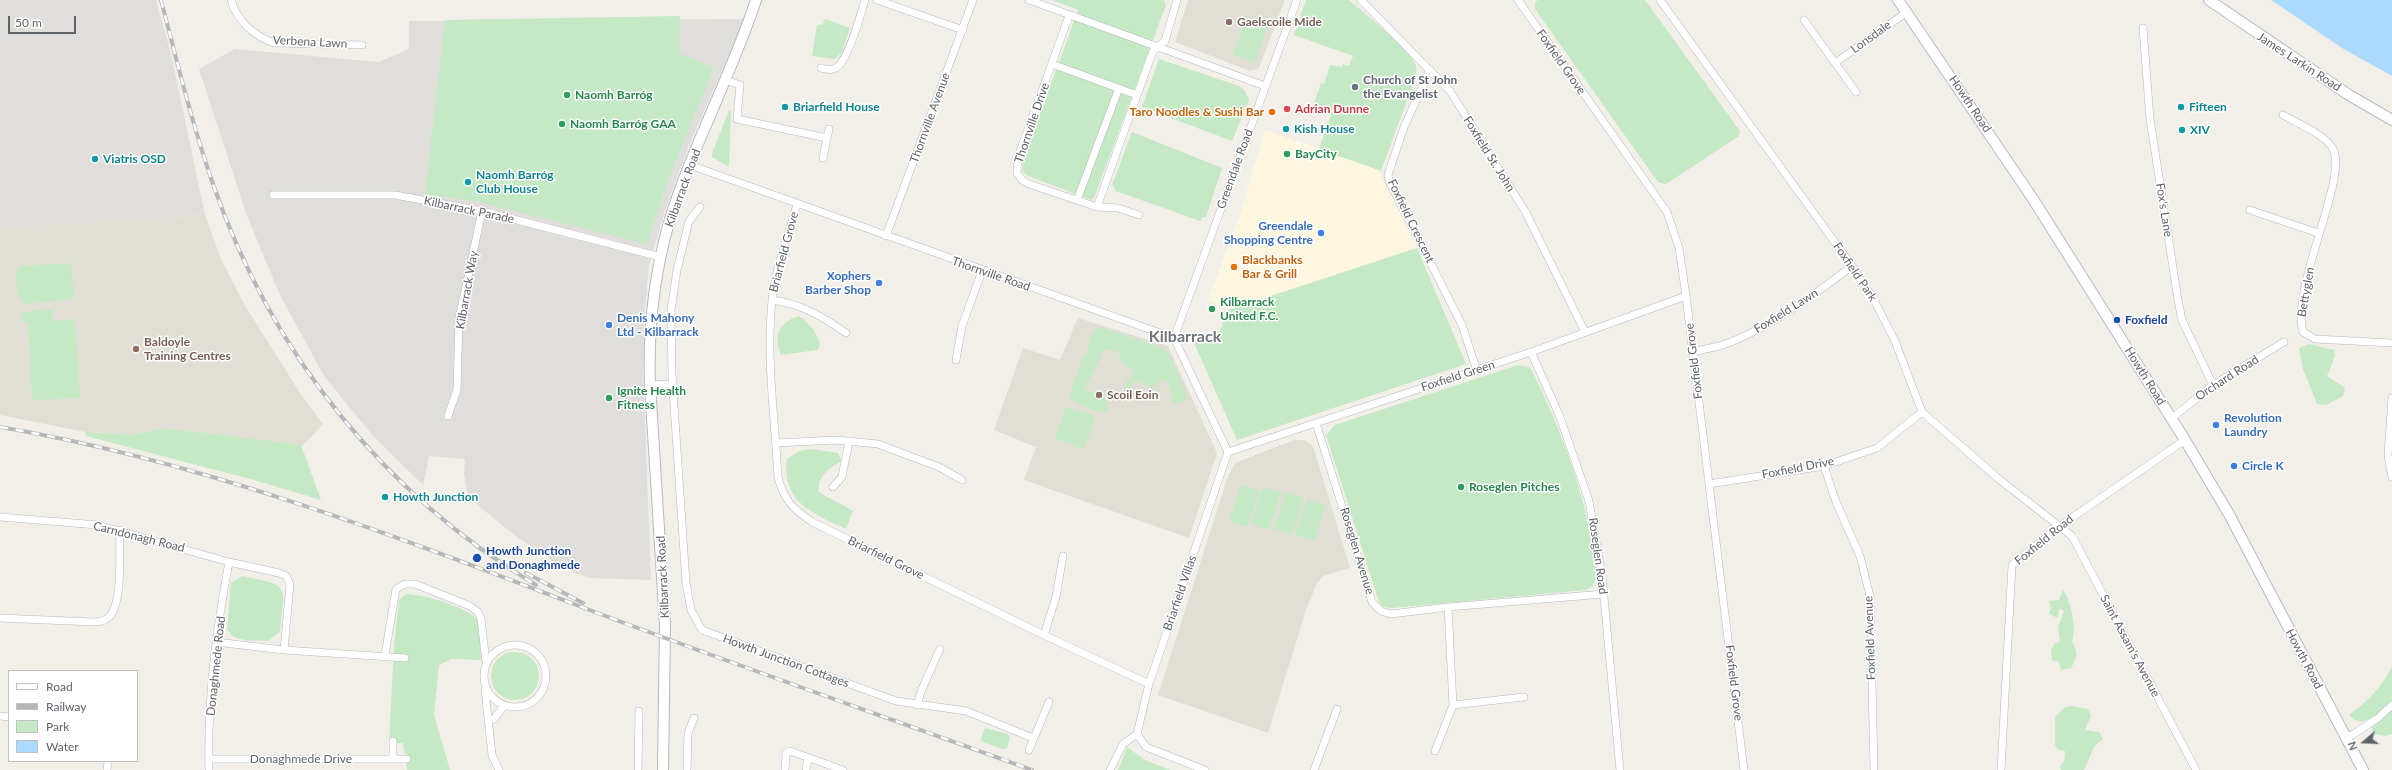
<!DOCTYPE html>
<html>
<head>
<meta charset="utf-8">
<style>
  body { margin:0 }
  #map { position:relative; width:2392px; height:770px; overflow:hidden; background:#f1efe8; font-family:Lato,sans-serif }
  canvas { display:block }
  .legend { position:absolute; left:8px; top:670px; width:130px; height:92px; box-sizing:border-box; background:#fff; border:1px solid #bfc1c3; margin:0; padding:5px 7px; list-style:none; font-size:12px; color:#5f6368 }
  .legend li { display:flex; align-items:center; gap:8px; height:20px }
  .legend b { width:20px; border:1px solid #bfc1c3 }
  .north { position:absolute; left:2344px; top:722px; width:40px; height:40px; -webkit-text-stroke:3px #fff; paint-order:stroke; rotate:251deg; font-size:11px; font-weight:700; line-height:16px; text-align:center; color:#5f6368 }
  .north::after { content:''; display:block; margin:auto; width:14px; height:18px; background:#5f6368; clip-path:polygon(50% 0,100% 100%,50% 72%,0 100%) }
  .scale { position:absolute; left:8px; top:16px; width:68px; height:18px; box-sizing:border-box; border:2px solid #5f6368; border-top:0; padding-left:5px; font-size:12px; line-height:14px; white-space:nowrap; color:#5f6368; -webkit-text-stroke:3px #fff; paint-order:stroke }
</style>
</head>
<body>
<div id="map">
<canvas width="2392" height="770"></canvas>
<ul class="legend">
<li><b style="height:5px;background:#fff"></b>Road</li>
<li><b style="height:5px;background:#b6b7b8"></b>Railway</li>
<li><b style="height:11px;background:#c5e8c5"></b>Park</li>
<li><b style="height:11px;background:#aadaff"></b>Water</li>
</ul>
<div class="north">N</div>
<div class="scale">50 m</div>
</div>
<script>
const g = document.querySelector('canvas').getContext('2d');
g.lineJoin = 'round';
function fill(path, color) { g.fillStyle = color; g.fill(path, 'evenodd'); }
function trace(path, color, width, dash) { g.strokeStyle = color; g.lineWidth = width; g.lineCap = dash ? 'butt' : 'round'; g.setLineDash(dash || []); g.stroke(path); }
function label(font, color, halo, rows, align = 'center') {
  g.font = font + ' Lato,sans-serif'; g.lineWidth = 3; g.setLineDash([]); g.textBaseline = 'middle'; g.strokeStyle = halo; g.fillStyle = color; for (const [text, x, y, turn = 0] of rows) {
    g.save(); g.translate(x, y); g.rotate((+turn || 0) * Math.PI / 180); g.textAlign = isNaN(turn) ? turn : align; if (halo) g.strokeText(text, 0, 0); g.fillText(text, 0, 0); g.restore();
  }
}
fill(new Path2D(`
  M 1265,130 L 1378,169 L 1417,248 L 1228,310 L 1208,300 L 1239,217 Z`), '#fef7e0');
fill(new Path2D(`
  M 0,0 L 156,0 L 171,54 L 205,215 L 0,228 Z
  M 745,19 L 690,143 L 665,210 L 649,266 L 645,310 L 643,371 L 651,580 L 589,578 L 562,568 L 513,534 L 468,497 L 464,474 L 465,459 L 429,456 L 423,485 L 374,437 L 324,376 L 280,295 L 247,216 L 199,69 L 235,49 L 379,62 L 409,49 L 409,21 Z`), '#e0deda');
fill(new Path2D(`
  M 1188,0 L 1285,0 L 1259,68 L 1250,71 L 1175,42 Z
  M 205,215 L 221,259 L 244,304 L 300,393 L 323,424 L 302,446 L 166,428 L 132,435 L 85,432 L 0,415 L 0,228 Z
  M 1078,318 L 1168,346 L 1217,453 L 1189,538 L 1024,480 L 1036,447 L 994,430 L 1023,348 L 1060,360 Z
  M 1294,440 L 1305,440 L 1313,446 L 1350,568 L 1323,576 L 1317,583 L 1306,610 L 1268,733 L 1158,695 L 1228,476 L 1235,463 Z`), '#e1ded6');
fill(new Path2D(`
  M 1052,0 L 1164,0 L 1166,5 L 1094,198 L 1091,200 L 1026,175 L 1022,171 L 1023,160 L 1078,10 Z
  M 1306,0 L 1349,0 C 1363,12 1411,50 1416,66 C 1417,70 1416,75 1415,79 L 1381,171 L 1319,149 L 1331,115 L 1312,109 L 1321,83 L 1324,84 L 1330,65 L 1342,67 L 1343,64 L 1349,66 L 1353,56 L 1294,35 Z
  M 1538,0 L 1645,0 L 1740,131 L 1739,136 L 1666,184 L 1658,182 L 1535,9 L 1535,2 Z
  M 680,16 L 679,53 L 714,68 L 668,180 L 647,244 L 478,202 L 425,194 L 445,20 Z
  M 1246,16 L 1268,24 L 1255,63 L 1233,55 Z
  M 825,19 L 850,28 L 842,52 L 835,59 L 812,56 L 817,25 L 823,24 Z
  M 1159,59 L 1239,86 L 1245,91 L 1249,100 L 1232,141 L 1142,107 Z
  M 729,110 L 731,110 L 729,167 L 712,157 L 712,154 Z
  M 1132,132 L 1222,168 L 1206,217 L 1203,217 L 1200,221 L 1116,191 L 1112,185 Z
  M 1417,248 L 1466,364 L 1237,440 L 1191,336 L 1215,343 L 1228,310 Z
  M 71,263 L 74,299 L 25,304 L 18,297 L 16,273 L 19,266 Z
  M 45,309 L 52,310 L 53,321 L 75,319 L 80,398 L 32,400 L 28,322 L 20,321 L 22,313 Z
  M 799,316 C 810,323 818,333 820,346 L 817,350 L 781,355 C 773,336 779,322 799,316 Z
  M 1101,327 L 1162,348 L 1170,355 L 1188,398 L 1184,402 L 1177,404 L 1172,402 L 1172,393 L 1166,380 L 1162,380 L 1151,388 L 1139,382 L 1134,382 L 1128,395 L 1124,392 L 1126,382 L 1135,372 L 1123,363 L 1118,352 L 1105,349 L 1085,388 L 1089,391 L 1102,393 L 1106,399 L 1108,409 L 1105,412 L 1095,412 L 1068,399 L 1082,359 L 1087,351 L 1090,337 L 1095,330 Z
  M 2309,344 L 2334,350 L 2335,356 L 2327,376 L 2345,388 L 2343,396 L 2326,405 L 2317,404 L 2303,369 L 2299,348 Z
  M 1518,365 L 1529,367 L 1532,371 C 1560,427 1583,487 1593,550 C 1595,562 1599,574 1593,586 L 1586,590 L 1392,608 L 1383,607 L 1379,602 L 1326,435 L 1335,425 Z
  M 1066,406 L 1081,412 L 1070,444 L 1055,439 Z
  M 1082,411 L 1096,416 L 1084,449 L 1071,445 Z
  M 166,428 L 301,445 L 321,500 L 254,480 L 86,436 L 85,432 L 132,435 Z
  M 811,449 L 838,453 L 841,459 L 840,462 C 828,468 817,478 819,492 C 829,499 842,504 853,511 L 846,529 C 814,514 781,502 787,459 L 799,451 Z
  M 1241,485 L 1260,491 L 1247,527 L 1229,521 Z
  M 1263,487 L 1281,493 L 1269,530 L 1251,524 Z
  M 1286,492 L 1304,498 L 1292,535 L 1274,529 Z
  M 1307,499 L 1326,505 L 1314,541 L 1295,535 Z
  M 242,576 C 292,586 284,584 280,632 L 268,641 C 254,640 233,643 227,629 L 231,583 Z
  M 2063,590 C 2071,601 2077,629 2072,642 C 2079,653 2077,657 2071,668 L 2061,670 L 2059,662 L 2052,660 L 2051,650 L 2054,644 L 2060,642 L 2058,628 L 2064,611 L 2059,608 L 2058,618 L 2049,614 L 2051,607 L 2049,601 L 2059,600 Z
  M 406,594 C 419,593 471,608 477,620 C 482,630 480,648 481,660 L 451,659 L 439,665 L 434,715 L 450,770 L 407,770 L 403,743 L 389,744 L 394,646 L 399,600 Z
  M491 676a24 24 0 1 1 48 0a24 24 0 1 1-48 0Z
  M 2392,667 L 2392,734 L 2386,736 L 2373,734 L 2371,719 C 2361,722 2356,723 2349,715 C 2368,701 2381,688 2392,667 Z
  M 2072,706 L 2088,709 L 2091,716 L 2085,730 L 2099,732 L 2103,739 C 2091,746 2090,759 2084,770 L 2061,770 L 2060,766 L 2064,762 L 2065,751 L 2058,750 L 2055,745 L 2055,717 L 2065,707 Z
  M 985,728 L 1008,734 L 1010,738 L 1007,748 L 1003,749 L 982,742 L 981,739 Z
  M 1127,747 L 1145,760 L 1170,770 L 1118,770 Z`), '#c5e8c5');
fill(new Path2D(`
  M 2271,0 L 2392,0 L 2392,76 L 2342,48 Z`), '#aadaff');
const minor = new Path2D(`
  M 231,0 C 237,21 254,36 274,43 L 362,45
  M 877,0 L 963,30
  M 1029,0 C 1107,29 1186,57 1265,86
  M 1361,0 L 1450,91 L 1525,211 L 1585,332
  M 1518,0 L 1667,212 L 1679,248 L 1686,296 L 1744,770
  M 1660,0 L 1852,266 L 1875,302 L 1895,341 L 1922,412 L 2000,480 L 2072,536 L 2196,770
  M 1069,16 L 1018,157 L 1017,173 L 1022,180 L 1029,184 L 1097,207 L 1118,208 L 1139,215
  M 1804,20 L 1856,92
  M 2143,28 L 2150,119 L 2178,300 L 2182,320 L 2213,385
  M 1835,63 L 1907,12
  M 1052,64 L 1137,95
  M 821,68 C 826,69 831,71 836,68 C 849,59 860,16 865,0
  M 1430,70 L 1404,127 L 1388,175 L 1389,181 L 1462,325 L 1477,371
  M 726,80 L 740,85 L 737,119 L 827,138
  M 2283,115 C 2297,123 2326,135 2333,149 C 2349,177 2290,288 2303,332 L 2315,339 L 2392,343
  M 823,158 L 829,129
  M 690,165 L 1174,338 L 1228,452
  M 273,195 L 395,195 L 482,211 L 661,257
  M 1077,200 L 1119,88
  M 797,204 C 789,235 775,268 772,301 C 766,359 775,419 778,478 C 785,501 792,508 812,522 L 1044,635 L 1149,684
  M 700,207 L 689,221 L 677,270 L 671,310 L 672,375 L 686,583 L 691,610 L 702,630 L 896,701 L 966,711 L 1033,738
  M 1097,207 L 1153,51 L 1165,41 L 1177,0
  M 2250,210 L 2318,233
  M 886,236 L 973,0
  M 772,300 C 801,304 822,316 846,333
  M 1174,338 L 1297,0
  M 1531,352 L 1560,417 L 1589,501 L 1602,576 L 1620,770
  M 1692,352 C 1705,349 1719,347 1731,342 C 1775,324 1814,295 1852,266
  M 956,360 L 962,326 L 982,271
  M 650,385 L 673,384
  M 2392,398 L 2388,455 L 2392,477
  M 448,416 L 457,390 L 459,319 L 482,211
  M 2172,418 L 2213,385 L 2284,342
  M 1316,423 L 1372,602 L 1381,611 L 1391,614 L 1448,607 L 1604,594
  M 776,443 L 836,440 L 878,444 L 939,467 L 962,480
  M 1228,452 L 1531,352 L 1686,296
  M 1824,466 L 1836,502 L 1860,556 L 1870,596 L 1874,770
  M 1709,484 L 1824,466 L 1877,448 L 1922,412
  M 833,487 L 842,477 L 849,441
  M 0,517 L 98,525 L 229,562 L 279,573 L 286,576 L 290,584 L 284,650
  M 1448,607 L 1453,705 L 1524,697
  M 0,618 L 93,622 C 99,622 106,621 110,616 C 123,601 119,550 120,530
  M 1044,635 L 1056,597 L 1063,556
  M 216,642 L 284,650 L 405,658
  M484 676a31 31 0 1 1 62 0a31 31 0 1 1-62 0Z
  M 385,655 L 396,589 L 405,584 L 415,584 L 470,606 L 478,612 L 481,619 L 486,662
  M 485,690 L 492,755 L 499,770
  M 917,705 L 922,689 L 940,649
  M 0,716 L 9,717
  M 488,721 L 494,719 L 504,706
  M 1137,734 L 1149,684 L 1228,452
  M 1137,734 L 1146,747 L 1205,770
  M 2346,739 L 2378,718 L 2392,705
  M 1029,750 L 1049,702
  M 1435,751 L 1453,705
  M 209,759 L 407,759
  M 393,759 L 393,741
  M 107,770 L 108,761
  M 209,770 C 207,700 216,630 229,562
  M 638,770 L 639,711
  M 687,770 L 688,733 L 694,718
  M 785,770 L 786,753 L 790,751 L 843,770
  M 806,770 L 808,759
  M 1110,770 L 1123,744 L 1137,734
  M 1314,770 L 1337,709
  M 2001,770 L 2012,565 L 2060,526 L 2185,440`);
const secondary = new Path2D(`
  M 1898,0 L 2033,199 L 2185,440 L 2230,516 L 2363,770
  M 2209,0 L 2349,95 L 2392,120
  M 663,770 L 665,625 L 650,385 C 648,332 654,277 668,226 C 691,148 731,77 756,0`);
trace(minor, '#b5b8bc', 8);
trace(secondary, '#b6babf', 12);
trace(minor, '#fff', 7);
trace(secondary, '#fff', 10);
const rail = new Path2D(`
  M 161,0 C 177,61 192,124 213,184 C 271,352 383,494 536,585
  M 0,427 C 200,461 390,534 579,606 C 729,663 881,715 1032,770
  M 526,573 L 583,603`);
trace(rail, '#b6b7b8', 4);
trace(rail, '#fff', 2.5, [8]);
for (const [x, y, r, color] of [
  [1229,22,4,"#8d6e63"],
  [1355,87,4,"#6b7280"],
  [567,95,4,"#2e9e5b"],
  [785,107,4,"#0f9aa8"],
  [2181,107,4,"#0f9aa8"],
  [1287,109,4,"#e0444e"],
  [1272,112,4,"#e8710a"],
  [562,124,4,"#2e9e5b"],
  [1286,129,4,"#0f9aa8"],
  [2182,130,4,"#0f9aa8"],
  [1287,154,4,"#2e9e5b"],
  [95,159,4,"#0f9aa8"],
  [468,182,4,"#0f9aa8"],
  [1321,233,4,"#3f7fe0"],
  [1234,267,4,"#e8710a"],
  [879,283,4,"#3f7fe0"],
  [1212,309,4,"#2e9e5b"],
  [2117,320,4,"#1a4fb4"],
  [609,325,4,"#3f7fe0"],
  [136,349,4,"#8d6e63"],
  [1099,395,4,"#8d6e63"],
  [609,398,4,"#2e9e5b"],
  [2216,425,4,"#3f7fe0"],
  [2234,466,4,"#3f7fe0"],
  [1461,487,4,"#2e9e5b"],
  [385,497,4,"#0f9aa8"],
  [477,558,5,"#1a4fb4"]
]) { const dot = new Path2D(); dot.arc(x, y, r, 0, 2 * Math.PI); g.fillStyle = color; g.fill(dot); trace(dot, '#fff', 1.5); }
label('bold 12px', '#785e54', '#fff', [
  ["Gaelscoile Mide",1237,22],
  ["Baldoyle",144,342],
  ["Training Centres",144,356],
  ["Scoil Eoin",1107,395]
], 'left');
label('12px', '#5f6368', '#fff', [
  ["Lonsdale",1871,37,-36],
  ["Verbena Lawn",310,42,3],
  ["Foxfield Grove",1561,62,55],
  ["James Larkin Road",2299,62,33],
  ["Howth Road",1970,104,56],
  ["Thornville Avenue",930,118,-70],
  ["Thornville Drive",1032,123,-71],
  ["Foxfield St. John",1489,154,58],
  ["Greendale Road",1235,169,-70],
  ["Kilbarrack Road",683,188,-70],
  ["Kilbarrack Parade",469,210,12],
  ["Fox's Lane",2164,210,81],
  ["Foxfield Crescent",1411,221,64],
  ["Briarfield Grove",784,252,-75],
  ["Foxfield Park",1855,272,56],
  ["Thornville Road",991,274,19],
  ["Kilbarrack Way",467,290,-80],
  ["Bettyglen",2306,292,-80],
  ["Foxfield Lawn",1786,311,-32],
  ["Foxfield Grove",1694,361,-97],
  ["Foxfield Green",1458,376,-18],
  ["Howth Road",2145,376,58],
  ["Orchard Road",2227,378,-33],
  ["Foxfield Drive",1798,468,-11],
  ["Carndonagh Road",139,537,14],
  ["Foxfield Road",2044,540,-39],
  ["Roseglen Avenue",1357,551,73],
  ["Roseglen Road",1598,556,82],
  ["Briarfield Grove",886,558,26],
  ["Kilbarrack Road",663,577,-93],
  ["Briarfield Villas",1180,593,-71],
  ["Foxfield Avenue",1870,638,-92],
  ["Saint Assam's Avenue",2130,646,62],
  ["Howth Road",2304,659,62],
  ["Howth Junction Cottages",786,661,20],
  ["Donaghmede Road",216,666,-84],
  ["Foxfield Grove",1734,683,83],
  ["Donaghmede Drive",301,759]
]);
label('bold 12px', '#5b616d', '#fff', [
  ["Church of St John",1363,80],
  ["the Evangelist",1363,94]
], 'left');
label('bold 12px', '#27864d', '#fff', [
  ["Naomh Barróg",575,95],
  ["Naomh Barróg GAA",570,124],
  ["BayCity",1295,154],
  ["Kilbarrack",1220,302],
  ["United F.C.",1220,316],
  ["Ignite Health",617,391],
  ["Fitness",617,405],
  ["Roseglen Pitches",1469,487]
], 'left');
label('bold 12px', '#0d838f', '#fff', [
  ["Briarfield House",793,107],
  ["Fifteen",2189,107],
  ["Kish House",1294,129],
  ["XIV",2190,130],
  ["Viatris OSD",103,159],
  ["Naomh Barróg",476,175],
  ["Club House",476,189],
  ["Howth Junction",393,497]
], 'left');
label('bold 12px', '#be3a42', '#fff', [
  ["Adrian Dunne",1295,109]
], 'left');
label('bold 12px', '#c56008', '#fff', [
  ["Taro Noodles & Sushi Bar",1264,112],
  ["Blackbanks",1242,260,"left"],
  ["Bar & Grill",1242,274,"left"]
], 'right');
label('bold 12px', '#366cbe', '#fff', [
  ["Greendale",1313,226,"right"],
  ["Shopping Centre",1313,240,"right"],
  ["Xophers",871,276,"right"],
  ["Barber Shop",871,290,"right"],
  ["Denis Mahony",617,318],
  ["Ltd - Kilbarrack",617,332],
  ["Revolution",2224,418],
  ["Laundry",2224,432],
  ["Circle K",2242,466]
], 'left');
label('bold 12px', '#164399', '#fff', [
  ["Foxfield",2125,320],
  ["Howth Junction",486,551],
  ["and Donaghmede",486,565]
], 'left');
label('bold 16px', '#70757a', '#fff', [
  ["Kilbarrack",1185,337]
]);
</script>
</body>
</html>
